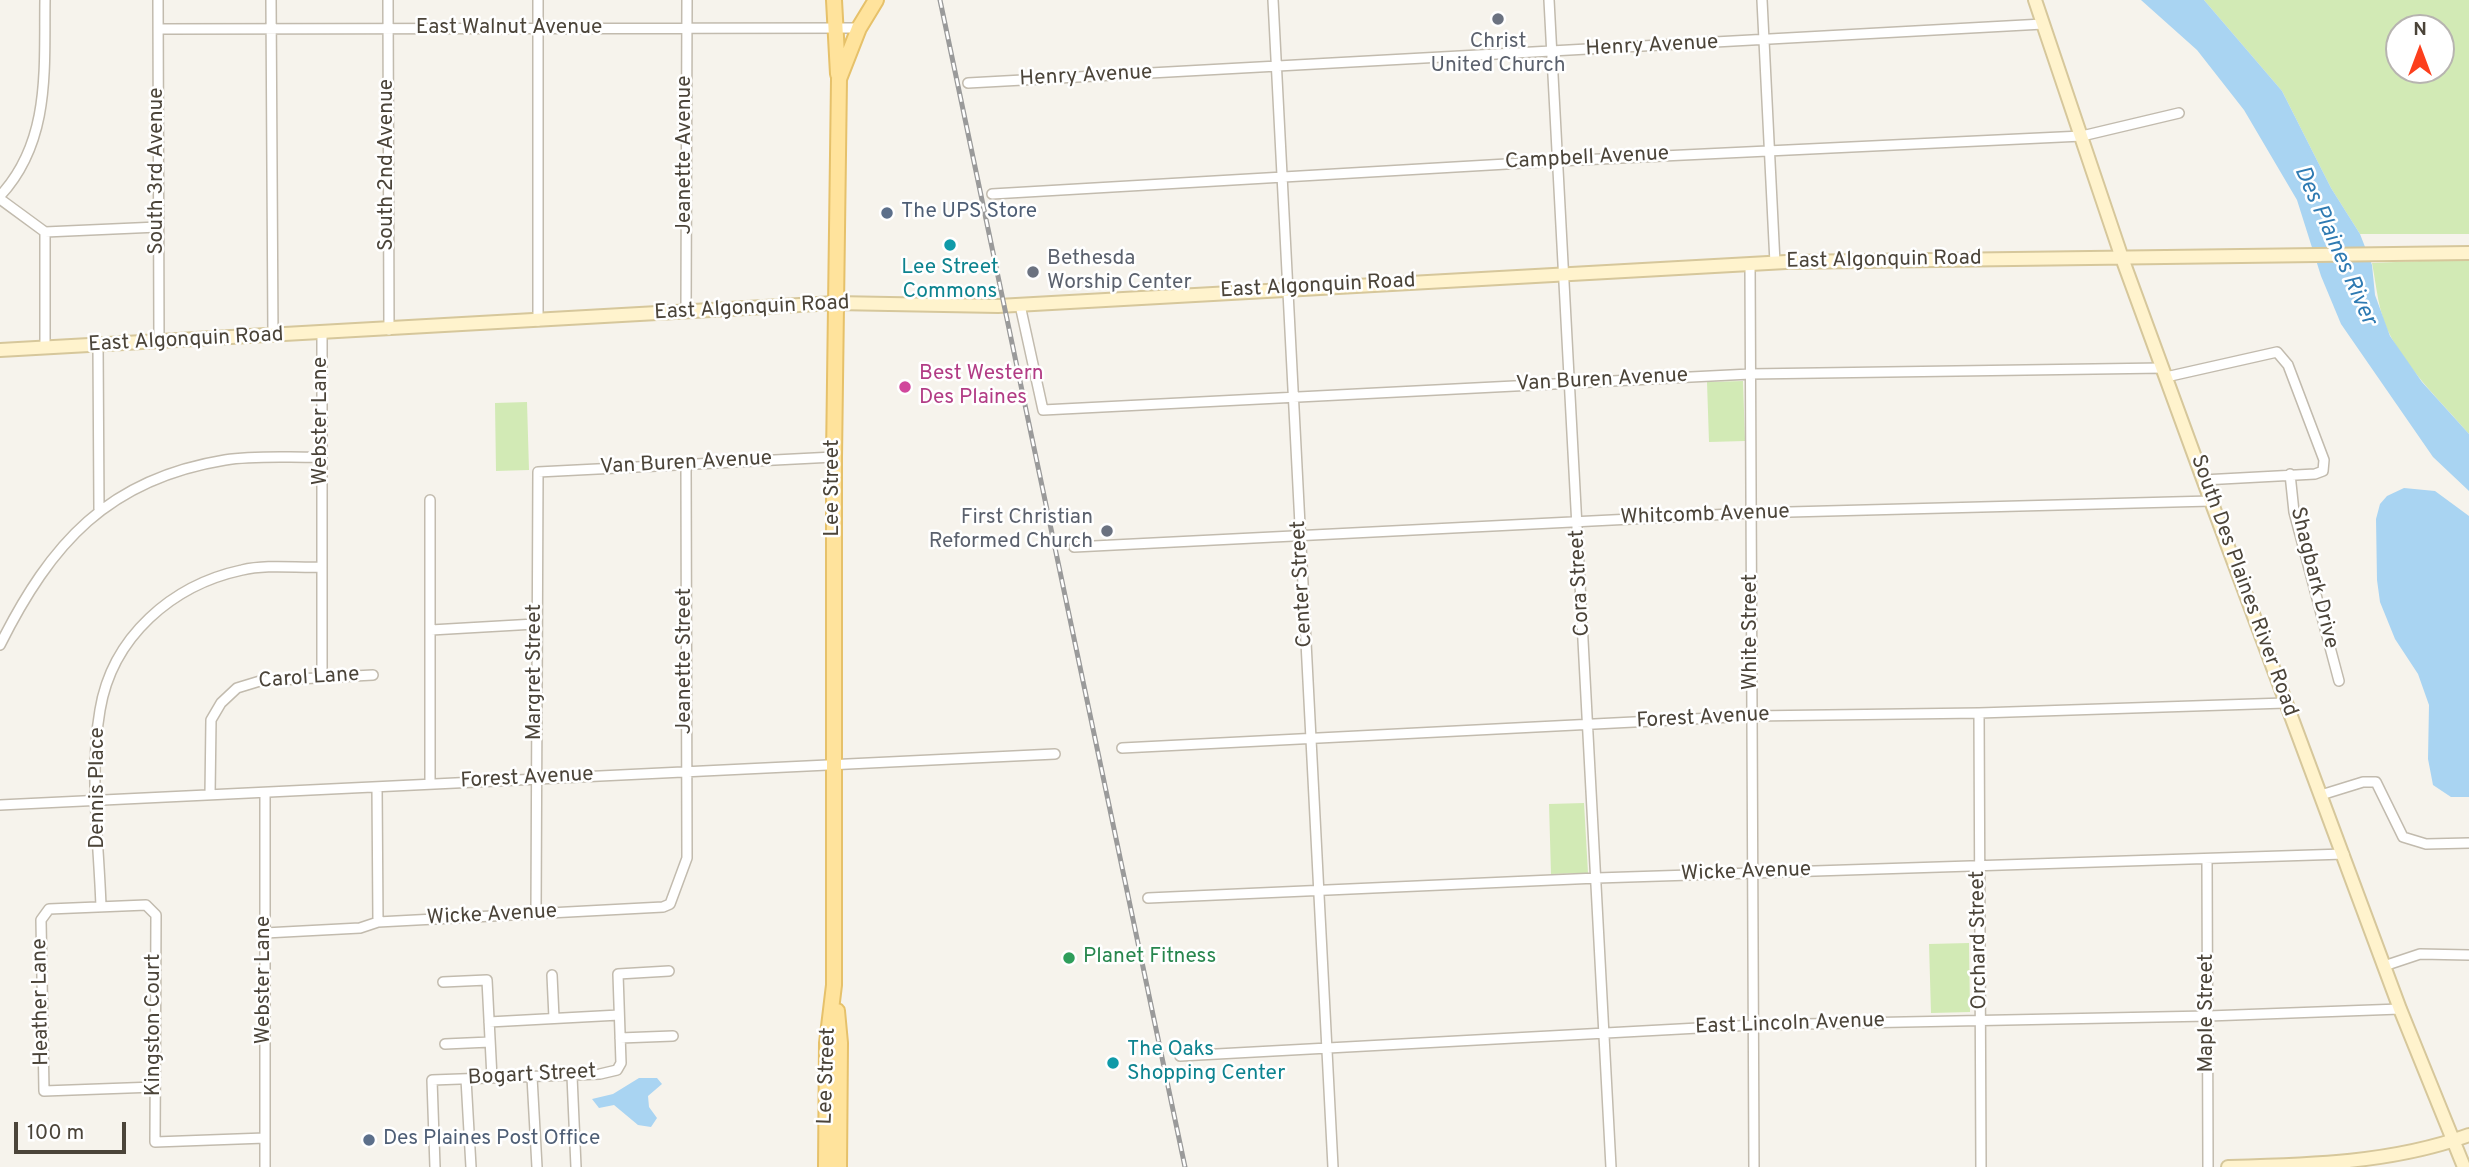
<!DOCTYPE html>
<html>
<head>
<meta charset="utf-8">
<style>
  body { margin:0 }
  #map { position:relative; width:2469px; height:1167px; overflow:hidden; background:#f6f3ec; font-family:Overpass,sans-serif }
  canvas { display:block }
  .north { position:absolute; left:2385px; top:14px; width:70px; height:70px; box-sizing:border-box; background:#fff; border:2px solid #b7b4b0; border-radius:50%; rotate:0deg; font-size:19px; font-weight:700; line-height:28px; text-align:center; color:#4b4439 }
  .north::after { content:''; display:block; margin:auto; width:24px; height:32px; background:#fc3f1d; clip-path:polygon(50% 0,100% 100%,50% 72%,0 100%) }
  .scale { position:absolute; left:14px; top:1122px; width:112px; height:32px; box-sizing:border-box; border:4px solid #4b4439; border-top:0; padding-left:9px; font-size:21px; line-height:24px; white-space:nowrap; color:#4b4439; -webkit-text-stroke:5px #fff; paint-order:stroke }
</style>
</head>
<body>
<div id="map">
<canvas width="2469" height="1167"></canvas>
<div class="north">N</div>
<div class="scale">100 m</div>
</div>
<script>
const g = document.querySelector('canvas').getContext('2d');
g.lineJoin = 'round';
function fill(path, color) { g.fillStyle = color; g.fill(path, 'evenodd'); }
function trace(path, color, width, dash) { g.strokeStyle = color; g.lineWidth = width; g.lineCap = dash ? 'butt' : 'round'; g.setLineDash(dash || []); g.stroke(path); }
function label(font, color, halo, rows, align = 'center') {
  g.font = font + ' Overpass,sans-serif'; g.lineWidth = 5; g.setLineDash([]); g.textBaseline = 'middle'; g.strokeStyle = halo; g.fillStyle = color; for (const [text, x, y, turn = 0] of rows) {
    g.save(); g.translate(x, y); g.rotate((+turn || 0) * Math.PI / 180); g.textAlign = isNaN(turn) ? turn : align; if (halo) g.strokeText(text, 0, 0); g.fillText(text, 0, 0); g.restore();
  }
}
fill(new Path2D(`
  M 2204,0 L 2469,0 L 2469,234 L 2360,234 L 2331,188 L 2282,91 ZM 2399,28 L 2441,28 L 2441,70 L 2399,70 Z
  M 2469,259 L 2469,434 C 2442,403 2411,373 2391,337 C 2378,314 2377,288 2372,263 Z
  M 1743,381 L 1745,441 L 1709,442 L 1707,382 Z
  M 527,402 L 529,470 L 496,471 L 495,403 Z
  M 1584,803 L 1588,873 L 1551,874 L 1549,804 Z
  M 1969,943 L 1970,1012 L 1931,1013 L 1929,944 Z`), '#d2eab5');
fill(new Path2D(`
  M 2141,0 L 2204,0 L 2282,91 L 2331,188 L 2360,234 L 2372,265 L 2375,295 L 2390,336 L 2422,382 L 2469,434 L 2469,491 L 2433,457 L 2341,324 L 2321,276 L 2297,200 L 2244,110 L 2197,50 Z
  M 2404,488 L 2435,491 L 2469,516 L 2469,797 L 2451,797 L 2433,785 L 2428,759 L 2429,705 L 2418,674 L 2395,639 L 2380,602 L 2377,580 L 2376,519 L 2380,504 L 2387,496 Z
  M 639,1078 L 657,1078 L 662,1084 L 648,1096 L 649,1107 L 657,1118 L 651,1127 L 638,1125 L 614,1105 L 599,1108 L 592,1099 L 613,1094 Z`), '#a9d4f2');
const street = new Path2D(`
  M 158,0 L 159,342
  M 271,0 L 273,336
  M 388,0 L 389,330
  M 1273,0 L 1333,1167
  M 1549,0 L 1611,1167
  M 1762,0 L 1775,263
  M 158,29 L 859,28
  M 968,83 L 2043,24
  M 992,194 L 1558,161 L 2082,136 L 2179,113
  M 0,196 C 51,141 44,69 45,0
  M 0,199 L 45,232
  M 45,232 L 45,348
  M 45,232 L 158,227
  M 1750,264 L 1754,1167
  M 1020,305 L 1043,410 L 1750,374 L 2163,368
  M 686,311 L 687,0
  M 538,321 L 538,0
  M 322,334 L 322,677
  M 98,346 L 99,509
  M 2166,377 L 2277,352 L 2288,365 L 2324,460 L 2323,471 L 2315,474 L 2203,480
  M 2290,474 L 2294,512 L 2339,681
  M 430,500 L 430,784
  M 1074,547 L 1751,513 L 2211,501
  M 431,630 L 535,624
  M 0,645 C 51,543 108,479 225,460 C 257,455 291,458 322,457
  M 1979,713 L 1981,1167
  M 1122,748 L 1752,716 L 1979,713 L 2285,703
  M 377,787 L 378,922
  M 210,795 L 211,720 L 221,703 L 237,688 L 260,681 L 373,675
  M 2321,795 L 2363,782 L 2376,782 L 2403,837 L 2426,844 L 2469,843
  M 0,805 L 1055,754
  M 2207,860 L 2208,1167
  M 1148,898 L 1597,878 L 2344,854
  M 101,907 C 99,843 89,774 100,710 C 112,637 172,585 242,570 C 267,564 297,568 322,567
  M 536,913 L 538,472 L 834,457
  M 265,933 L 360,928 L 378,922 L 663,907 L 670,904 L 687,858 L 686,464
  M 2384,966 L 2420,954 L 2469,955
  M 552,975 L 554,1018
  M 443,982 L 487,980 L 492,1078
  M 489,1022 L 619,1015
  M 620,1038 L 673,1036
  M 445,1044 L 490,1042
  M 1180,1056 L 1754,1025 L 2208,1016 L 2400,1009
  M 572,1076 L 576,1167
  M 532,1077 L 537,1167
  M 466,1079 L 471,1167
  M 155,1087 L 44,1091 L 41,920 L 49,909 L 146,905 L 156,915 L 155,1142 L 265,1138
  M 265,1167 L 265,793
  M 435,1167 L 432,1080 L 600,1074 L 617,1070 L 621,1063 L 618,974 L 669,971`);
const secondary = new Path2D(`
  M 2035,0 L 2122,258 L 2211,501 L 2400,1009 L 2464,1167
  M 0,350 L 835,303 L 998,306 L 1786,262 L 2469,253
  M 2228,1167 C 2308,1165 2393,1163 2469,1135`);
const primary = new Path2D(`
  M 834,0 L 838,74
  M 837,1011 L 840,1043 L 839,1167
  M 826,1167 L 827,1043 L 834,985 L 834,457 L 839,79 L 859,28 L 876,0`);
trace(street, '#c2bbae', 12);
trace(secondary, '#d6c79b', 16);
trace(primary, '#e6c16a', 18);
trace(street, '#fff', 9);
trace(secondary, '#fff3cd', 12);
trace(primary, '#ffe39c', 14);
const rail = new Path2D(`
  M 940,0 L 1185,1167`);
trace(rail, '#9a9a9a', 5);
trace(rail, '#fff', 2.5, [8]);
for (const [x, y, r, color] of [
  [1498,19,7,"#6b7280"],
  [887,213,7,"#5c6f8a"],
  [950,245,7,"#0f9aa8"],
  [1033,272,7,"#6b7280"],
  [905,387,7,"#d1479c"],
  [1107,531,7,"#6b7280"],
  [1069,958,7,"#2e9e5b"],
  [1113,1063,7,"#0f9aa8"],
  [369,1140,7,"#5c6f8a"]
]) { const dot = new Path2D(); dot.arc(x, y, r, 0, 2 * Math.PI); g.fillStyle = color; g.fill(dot); trace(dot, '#fff', 2.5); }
label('21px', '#4b4439', '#fff', [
  ["East Walnut Avenue",509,29],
  ["Henry Avenue",1652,47,-3],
  ["Henry Avenue",1086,77,-3],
  ["Jeanette Avenue",686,155,-90],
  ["Campbell Avenue",1587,159,-3],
  ["South 2nd Avenue",388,165,-90],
  ["South 3rd Avenue",158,171,-90],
  ["East Algonquin Road",1884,261,-1],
  ["East Algonquin Road",1318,287,-3],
  ["East Algonquin Road",752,309,-3],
  ["East Algonquin Road",186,341,-3],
  ["Van Buren Avenue",1602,381,-3],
  ["Webster Lane",322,421,-90],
  ["Van Buren Avenue",686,464,-3],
  ["Lee Street",834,488,-90],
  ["Whitcomb Avenue",1705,516,-2],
  ["Shagbark Drive",2313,578,76],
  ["Cora Street",1581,583,-93],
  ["Center Street",1303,584,-93],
  ["South Des Plaines River Road",2243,586,70],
  ["White Street",1752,632,-90],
  ["Jeanette Street",686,661,-90],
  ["Margret Street",536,672,-90],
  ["Carol Lane",309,679,-4],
  ["Forest Avenue",1703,719,-3],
  ["Forest Avenue",527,779,-3],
  ["Dennis Place",99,788,-90],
  ["Wicke Avenue",1746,873,-2],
  ["Wicke Avenue",492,916,-3],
  ["Orchard Street",1980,940,-91],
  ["Webster Lane",265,980,-90],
  ["Heather Lane",42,1002,-91],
  ["Maple Street",2208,1013,-90],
  ["Kingston Court",155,1025,-90],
  ["East Lincoln Avenue",1790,1025,-2],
  ["Bogart Street",532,1076,-3],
  ["Lee Street",828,1076,-88]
]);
label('21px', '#5b616d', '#fff', [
  ["Christ",1498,43],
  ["United Church",1498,67],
  ["Bethesda",1047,260,"left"],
  ["Worship Center",1047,284,"left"],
  ["First Christian",1093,519,"right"],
  ["Reformed Church",1093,543,"right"]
]);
label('21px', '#4e5e75', '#fff', [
  ["The UPS Store",901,213],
  ["Des Plaines Post Office",383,1140]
], 'left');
label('21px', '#0d838f', '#fff', [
  ["Lee Street",950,269],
  ["Commons",950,293],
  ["The Oaks",1127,1051,"left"],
  ["Shopping Center",1127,1075,"left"]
]);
label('21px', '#b23c85', '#fff', [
  ["Best Western",919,375],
  ["Des Plaines",919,399]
], 'left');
label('21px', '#27864d', '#fff', [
  ["Planet Fitness",1083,958]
], 'left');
label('italic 23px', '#2e7ab2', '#fff', [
  ["Des Plaines River",2334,246,66]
]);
</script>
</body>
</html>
